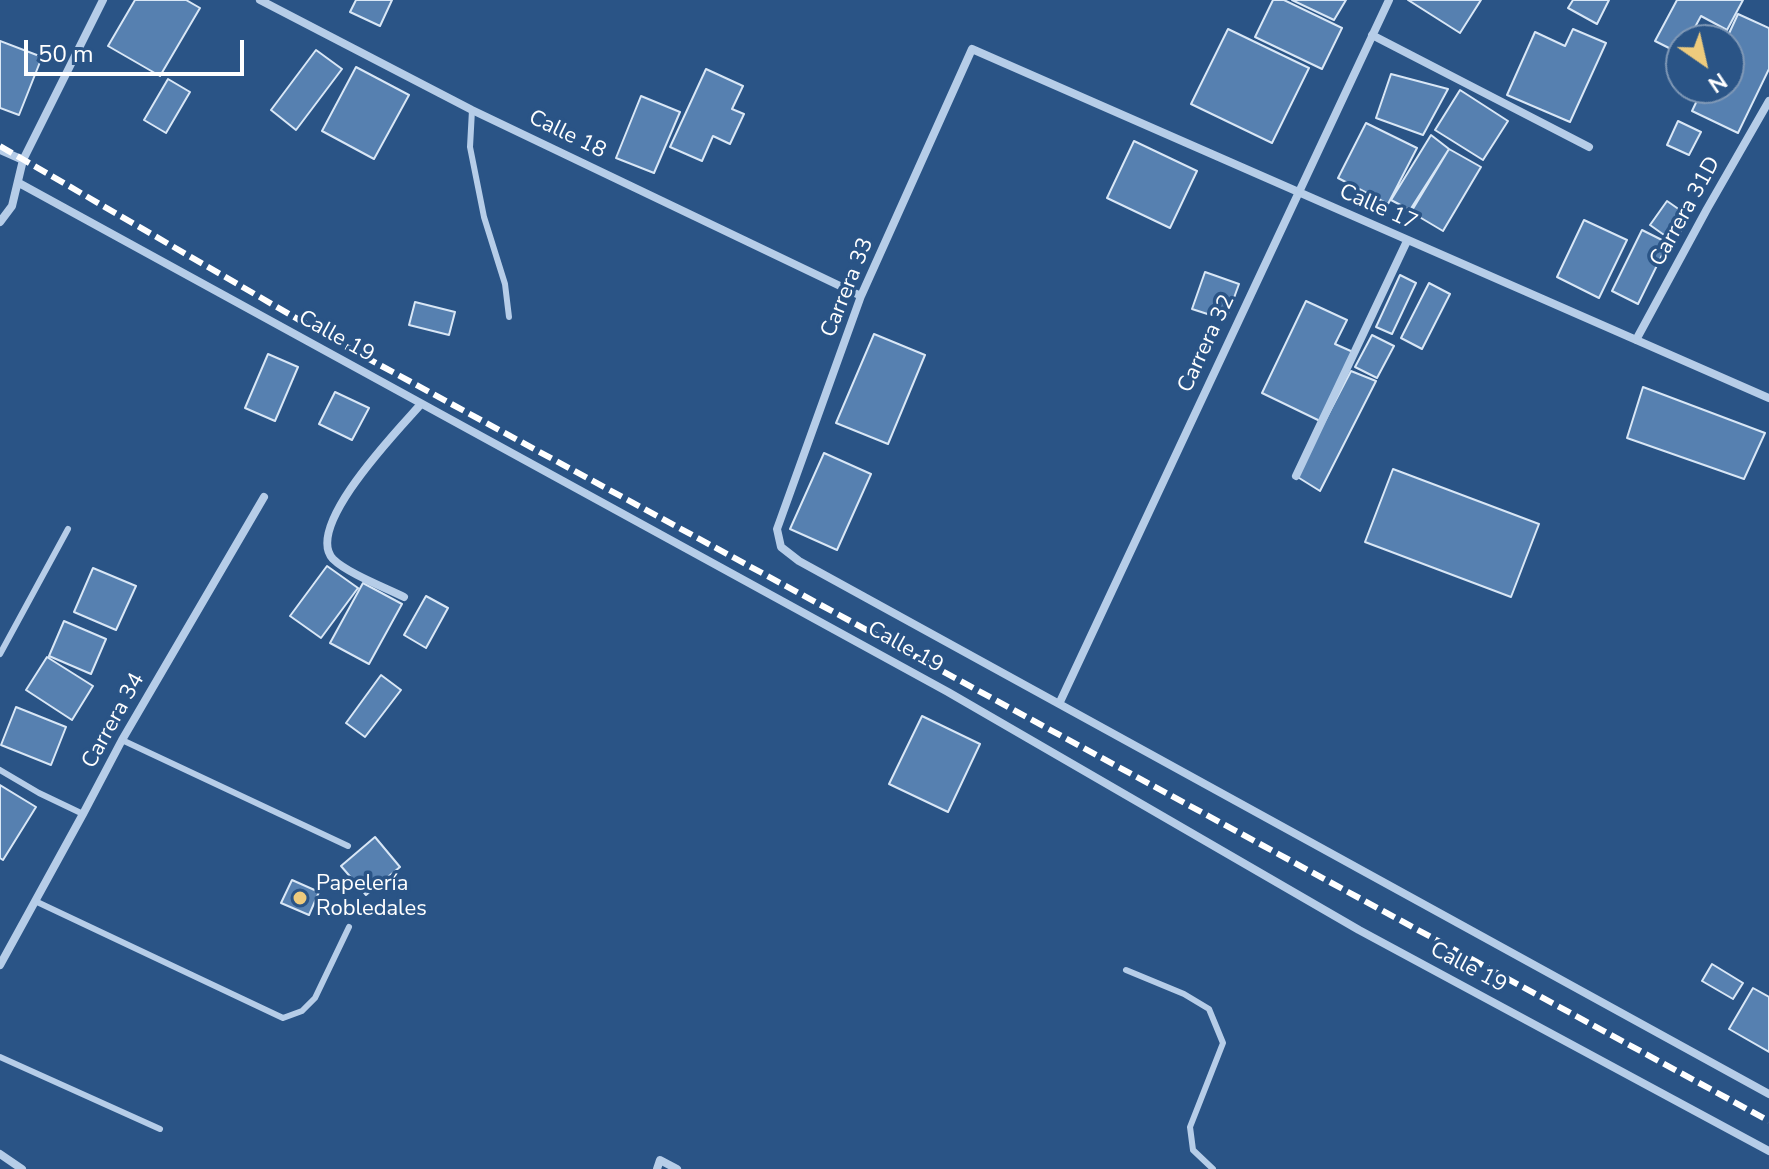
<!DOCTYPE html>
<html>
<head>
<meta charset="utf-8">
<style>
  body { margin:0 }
  #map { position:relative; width:1769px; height:1169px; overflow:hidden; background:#2a5486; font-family:"Nunito Sans",sans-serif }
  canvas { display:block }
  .north { position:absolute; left:1665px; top:24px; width:80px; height:80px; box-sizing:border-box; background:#2a5486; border:2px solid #7f98b6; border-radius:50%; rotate:146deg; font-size:22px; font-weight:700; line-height:32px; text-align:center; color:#fff }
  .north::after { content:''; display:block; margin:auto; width:28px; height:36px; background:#eecb7d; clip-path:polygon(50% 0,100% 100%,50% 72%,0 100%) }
  .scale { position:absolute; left:24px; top:40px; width:220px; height:36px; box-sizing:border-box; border:4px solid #fff; border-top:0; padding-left:10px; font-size:24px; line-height:28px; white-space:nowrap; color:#fff; -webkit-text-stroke:6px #2a5486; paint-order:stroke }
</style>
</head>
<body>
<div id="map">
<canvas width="1769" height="1169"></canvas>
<div class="north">N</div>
<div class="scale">50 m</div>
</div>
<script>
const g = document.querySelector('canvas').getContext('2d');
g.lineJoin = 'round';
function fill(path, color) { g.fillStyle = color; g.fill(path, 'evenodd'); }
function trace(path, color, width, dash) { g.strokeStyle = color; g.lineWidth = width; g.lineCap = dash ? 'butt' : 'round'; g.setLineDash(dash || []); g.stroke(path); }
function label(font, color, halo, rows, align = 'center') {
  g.font = font + ' "Nunito Sans",sans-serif'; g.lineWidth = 7; g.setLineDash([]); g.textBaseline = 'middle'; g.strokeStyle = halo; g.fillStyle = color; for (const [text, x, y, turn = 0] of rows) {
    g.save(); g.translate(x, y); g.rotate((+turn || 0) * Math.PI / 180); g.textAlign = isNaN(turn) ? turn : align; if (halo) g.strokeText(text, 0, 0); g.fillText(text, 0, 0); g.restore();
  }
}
const building = new Path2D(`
  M 135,0 L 186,0 L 200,8 L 160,76 L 108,46 Z
  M 356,0 L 392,0 L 380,26 L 350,12 Z
  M 1273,0 L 1284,0 L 1342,28 L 1322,69 L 1255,37 Z
  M 1292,0 L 1346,0 L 1334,20 Z
  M 1408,0 L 1481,0 L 1460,33 Z
  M 1573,0 L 1609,0 L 1597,24 L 1568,8 Z
  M 1677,0 L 1743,0 L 1727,30 L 1701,16 L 1688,40 L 1681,40 L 1681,54 L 1655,41 Z
  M 1738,14 L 1769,28 L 1769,69 L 1738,133 L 1692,111 L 1703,88 L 1729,88 L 1729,40 L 1726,40 Z
  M 1228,29 L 1309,68 L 1272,143 L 1191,104 Z
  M 1573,29 L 1606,43 L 1570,122 L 1507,95 L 1535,32 L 1565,46 Z
  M 0,41 L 42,57 L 19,115 L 0,108 Z
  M 316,50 L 342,69 L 296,130 L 271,110 Z
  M 356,67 L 409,95 L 374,159 L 322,131 Z
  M 706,69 L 743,86 L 732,109 L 744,114 L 730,144 L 713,136 L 702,161 L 670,147 Z
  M 1391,74 L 1448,89 L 1423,135 L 1376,118 Z
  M 168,79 L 190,92 L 166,133 L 144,120 Z
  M 1460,90 L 1508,121 L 1483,160 L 1435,130 Z
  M 641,96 L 680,112 L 654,173 L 616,158 Z
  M 1678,121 L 1701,132 L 1689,155 L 1667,145 Z
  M 1366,123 L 1417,148 L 1388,204 L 1338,178 Z
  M 1431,135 L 1449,149 L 1410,210 L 1391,200 Z
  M 1134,141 L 1197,171 L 1170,228 L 1107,198 Z
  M 1449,149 L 1481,167 L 1443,231 L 1411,212 Z
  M 1667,201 L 1690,217 L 1674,242 L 1650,225 Z
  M 1584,220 L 1627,240 L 1599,298 L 1557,277 Z
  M 1642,230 L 1668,243 L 1638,304 L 1612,291 Z
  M 1205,272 L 1239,284 L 1226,320 L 1192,309 Z
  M 1400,275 L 1416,283 L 1392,334 L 1376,327 Z
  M 1429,283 L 1450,294 L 1422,349 L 1401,338 Z
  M 1306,301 L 1347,320 L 1335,344 L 1353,352 L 1320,421 L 1262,393 Z
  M 415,302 L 455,312 L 449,335 L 409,325 Z
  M 874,334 L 925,355 L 888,444 L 836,423 Z
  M 1372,335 L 1394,346 L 1377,378 L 1355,367 Z
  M 268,354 L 298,367 L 275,421 L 245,408 Z
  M 1351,371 L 1376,381 L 1320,491 L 1296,476 Z
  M 1643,387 L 1765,433 L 1744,479 L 1627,438 Z
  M 335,392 L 369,408 L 352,440 L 319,424 Z
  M 824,453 L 871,474 L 837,550 L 790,529 Z
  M 1393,469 L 1539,524 L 1511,597 L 1365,542 Z
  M 327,566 L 358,588 L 321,638 L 290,616 Z
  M 93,568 L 136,586 L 116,630 L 74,612 Z
  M 363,583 L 402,604 L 369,664 L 330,643 Z
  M 426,596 L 448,608 L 426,648 L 404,635 Z
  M 64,621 L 106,639 L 91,674 L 49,656 Z
  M 47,657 L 93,686 L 72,720 L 26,690 Z
  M 381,675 L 401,690 L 365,737 L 346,723 Z
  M 16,707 L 66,727 L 51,765 L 1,745 Z
  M 922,716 L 980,744 L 948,812 L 889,784 Z
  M 0,785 L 36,807 L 3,860 L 0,858 Z
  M 375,837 L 400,867 L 366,895 L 341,866 Z
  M 292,880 L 319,892 L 309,915 L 281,903 Z
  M 1712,964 L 1743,983 L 1733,999 L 1702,981 Z
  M 1753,988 L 1769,997 L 1769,1052 L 1729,1029 Z`);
fill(building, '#5680b0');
trace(building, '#d9e7f6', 2);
trace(new Path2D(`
  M 472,110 L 470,147 L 484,217 L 505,284 L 509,317
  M 0,654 L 68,529
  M 122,740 L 348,846
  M 0,770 L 39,793 L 83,814
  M 35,901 L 283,1018 L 302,1011 L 315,998 L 349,927
  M 1126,970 L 1184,994 L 1209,1009 L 1223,1043 L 1190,1127 L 1193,1150 L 1213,1169
  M 0,1057 L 160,1129`), '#b6cde8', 6);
trace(new Path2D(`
  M 260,0 L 472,110 L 861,296
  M 1372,35 L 1589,147
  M 0,150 L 23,160
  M 19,183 L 948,692 L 1359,930 L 1769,1151
  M 0,222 L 12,206 L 23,160 L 103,0
  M 1636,340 L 1707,209 L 1769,101
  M 1769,398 L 972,49 L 861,296 L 777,529 L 781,547 L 799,561 L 1769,1094
  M 1296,476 L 1407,241
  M 404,597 C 386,588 347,573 333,559 C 303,527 400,428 421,404
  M 1059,704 L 1389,0
  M 0,965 L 83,814 L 122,740 L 264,497
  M 0,1154 L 22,1169
  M 657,1169 L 660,1160 L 677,1169`), '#b6cde8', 8);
trace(new Path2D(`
  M 0,146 L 332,339 L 1769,1121`), '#fff', 6, [14, 6]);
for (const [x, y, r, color] of [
  [300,898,8,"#eecb7d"]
]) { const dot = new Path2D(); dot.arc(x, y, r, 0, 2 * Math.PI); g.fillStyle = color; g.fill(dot); trace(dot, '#2a5486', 3); }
label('22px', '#fff', '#2a5486', [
  ["Calle 18",567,135,26],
  ["Calle 17",1378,208,24],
  ["Carrera 31D",1686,212,-61],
  ["Carrera 33",848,288,-68],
  ["Calle 19",336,337,29],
  ["Carrera 32",1207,344,-65],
  ["Calle 19",905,648,29],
  ["Carrera 34",114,721,-61],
  ["Calle 19",1468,968,28]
]);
label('22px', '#fff', '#2a5486', [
  ["Papelería",316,885],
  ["Robledales",316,910]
], 'left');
</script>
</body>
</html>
